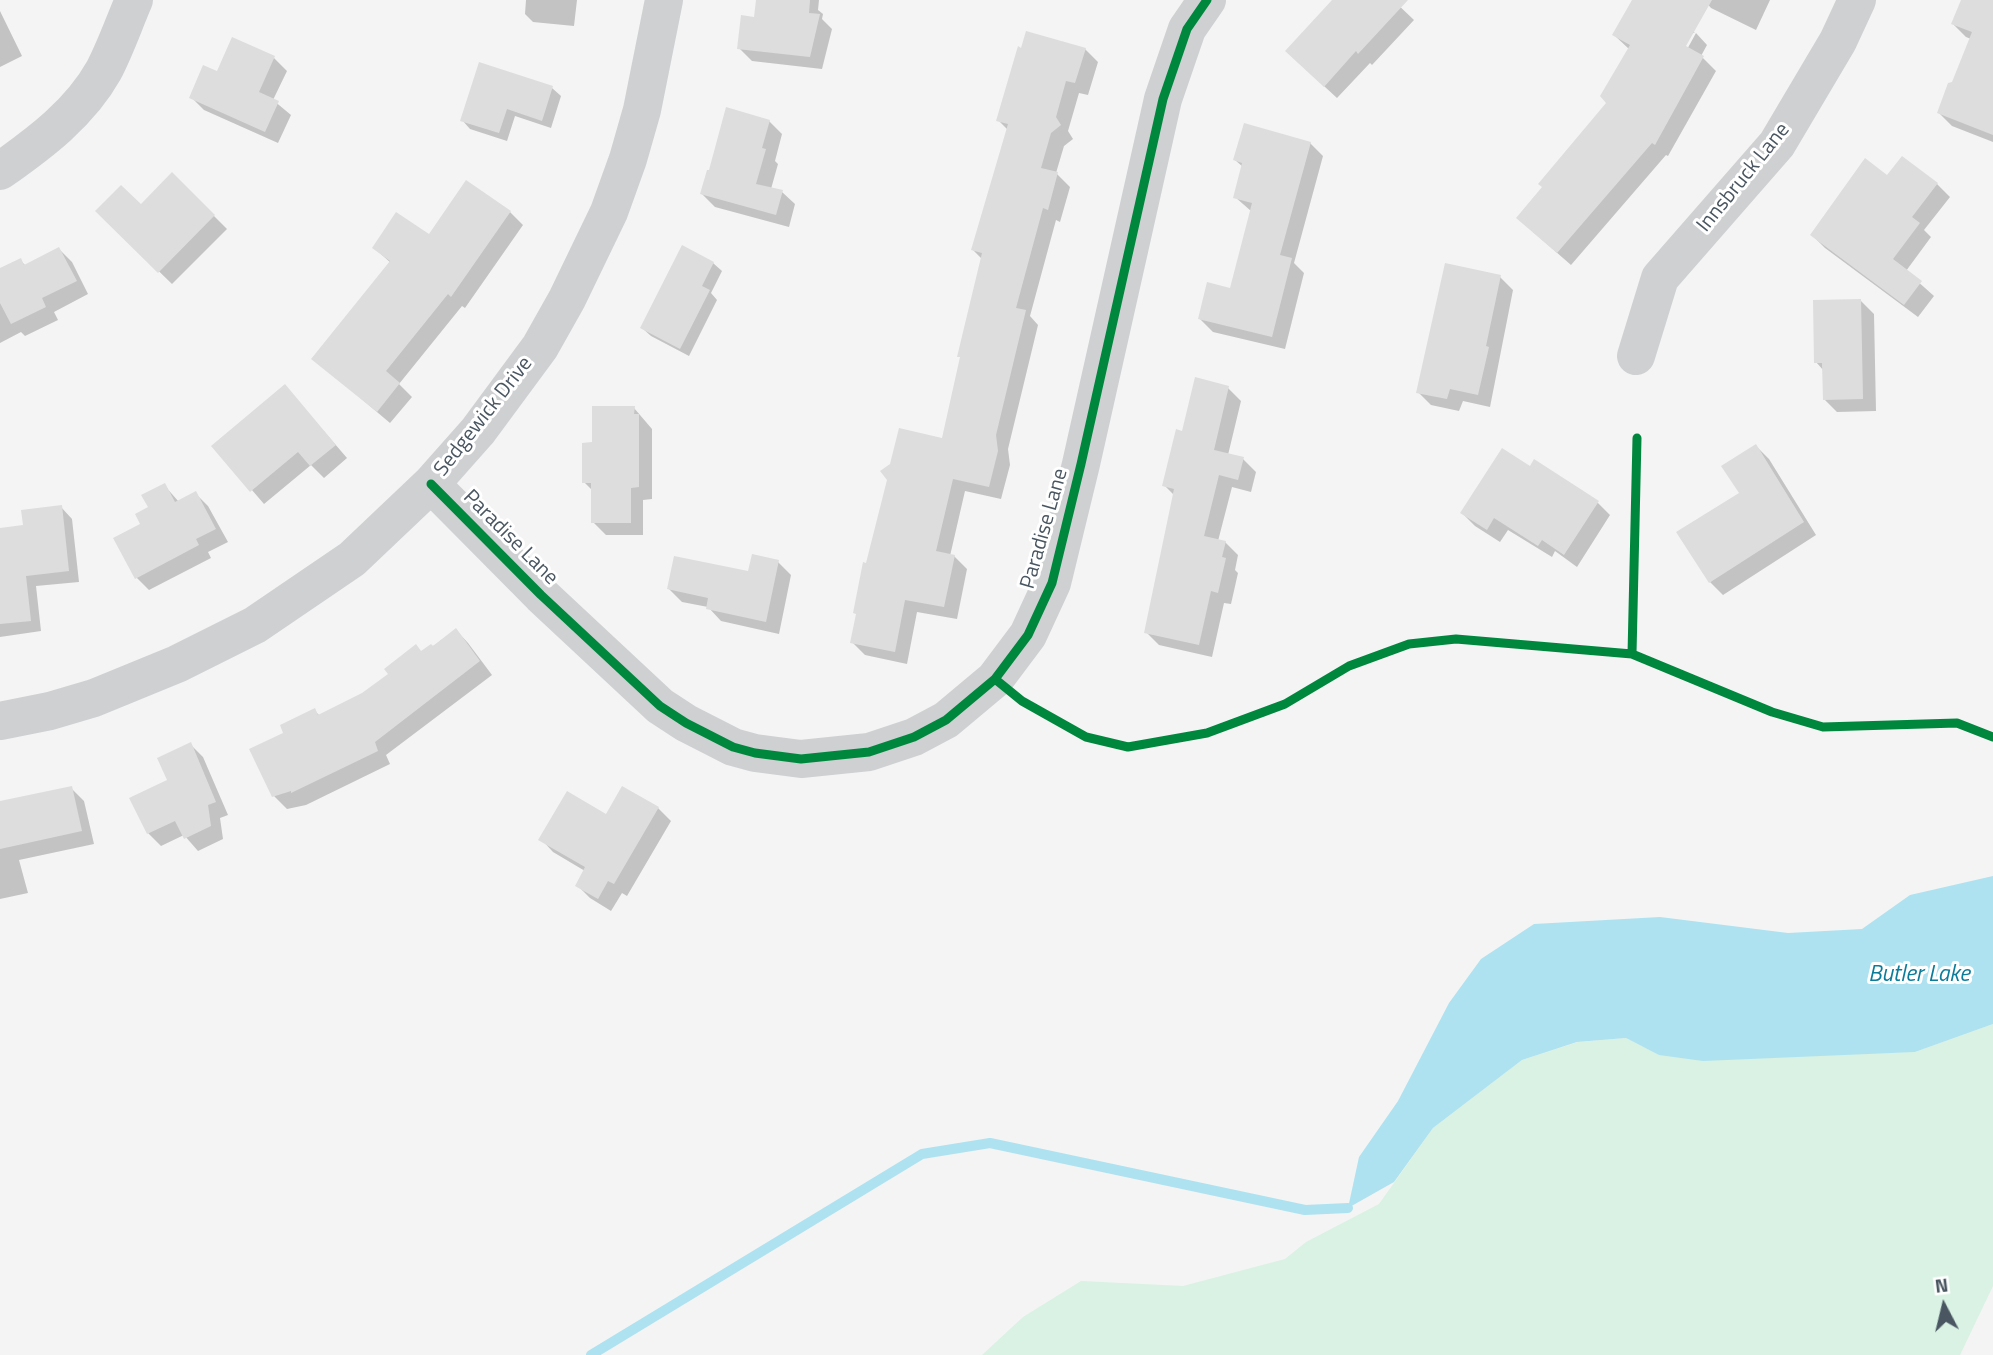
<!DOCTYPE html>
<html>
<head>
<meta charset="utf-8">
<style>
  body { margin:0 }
  #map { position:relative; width:1993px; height:1355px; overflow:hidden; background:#f4f4f4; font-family:"Titillium Web",sans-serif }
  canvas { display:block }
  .north { position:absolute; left:1909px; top:1271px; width:70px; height:70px; -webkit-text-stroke:5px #fff; paint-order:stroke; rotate:353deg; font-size:19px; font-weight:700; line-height:28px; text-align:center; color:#4a5661 }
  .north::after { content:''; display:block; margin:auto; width:24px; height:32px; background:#4a5661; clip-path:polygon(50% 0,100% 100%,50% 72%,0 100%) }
</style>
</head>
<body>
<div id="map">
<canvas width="1993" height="1355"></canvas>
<div class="north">N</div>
</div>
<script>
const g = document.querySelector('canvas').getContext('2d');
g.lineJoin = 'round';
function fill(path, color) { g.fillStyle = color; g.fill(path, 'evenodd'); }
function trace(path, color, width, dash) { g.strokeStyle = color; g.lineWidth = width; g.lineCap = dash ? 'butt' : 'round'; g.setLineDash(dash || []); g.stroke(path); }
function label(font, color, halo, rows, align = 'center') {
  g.font = font + ' "Titillium Web",sans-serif'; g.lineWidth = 6; g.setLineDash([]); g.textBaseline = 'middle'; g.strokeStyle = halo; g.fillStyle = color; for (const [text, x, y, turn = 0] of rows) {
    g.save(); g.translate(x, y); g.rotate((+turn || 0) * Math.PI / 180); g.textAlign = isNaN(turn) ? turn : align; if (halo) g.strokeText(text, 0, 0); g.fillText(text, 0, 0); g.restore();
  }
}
fill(new Path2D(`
  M 1993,1024 L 1993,1286 L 1960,1355 L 982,1355 L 1023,1317 L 1081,1281 L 1183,1286 L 1285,1259 L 1306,1242 L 1379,1204 L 1433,1128 L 1522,1060 L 1578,1042 L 1626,1038 L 1660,1055 L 1915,1052 Z`), '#d9f2e3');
fill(new Path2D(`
  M 1993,876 L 1993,1024 L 1915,1052 L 1703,1061 L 1659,1055 L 1626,1038 L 1577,1042 L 1522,1060 L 1433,1128 L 1394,1182 L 1348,1208 L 1359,1157 L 1398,1101 L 1449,1003 L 1481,959 L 1534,924 L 1660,917 L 1788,933 L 1862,929 L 1910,895 Z`), '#aee2f0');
fill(new Path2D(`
  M 526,0 L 577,0 L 574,26 L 533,22 L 525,14 Z
  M 758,0 L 819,0 L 818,10 L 823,14 L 822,19 L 832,29 L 822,69 L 752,61 L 739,48 L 755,19 Z
  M 1334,0 L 1393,0 L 1414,20 L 1372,65 L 1370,63 L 1337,98 L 1300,64 Z
  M 1704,0 L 1770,0 L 1756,30 L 1711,8 Z
  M 1963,0 L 1993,0 L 1993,142 L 1952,126 L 1939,113 L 1953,84 L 1971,39 L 1966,37 L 1953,24 Z
  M 1654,8 L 1695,33 L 1692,33 L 1680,53 L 1684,55 L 1696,33 L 1707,45 L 1701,56 L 1716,71 L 1668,156 L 1666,155 L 1571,265 L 1532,231 L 1608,103 L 1629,49 L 1614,35 Z
  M 0,11 L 22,56 L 0,67 Z
  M 1085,49 L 1098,62 L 1088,95 L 1079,93 L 1068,131 L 1073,139 L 1064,146 L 1056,173 L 1070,187 L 1060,222 L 1056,220 L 1030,316 L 1038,325 L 1008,449 L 1010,465 L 1001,499 L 965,491 L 950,556 L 954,556 L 967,569 L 957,619 L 917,612 L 907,664 L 865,655 L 852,642 L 868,565 L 943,440 L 982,259 L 973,250 L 1008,130 L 998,120 Z
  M 274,58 L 287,71 L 273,100 L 291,115 L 278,143 L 204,110 L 191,97 L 217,74 Z
  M 552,88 L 561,96 L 551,128 L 515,116 L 507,141 L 470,129 L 462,120 Z
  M 769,121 L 782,134 L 775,161 L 778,164 L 771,189 L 782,192 L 795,204 L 789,227 L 715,207 L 702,194 Z
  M 1310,143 L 1323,156 L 1294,263 L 1304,273 L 1285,349 L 1213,332 L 1200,319 L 1232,290 L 1251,211 L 1235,197 L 1243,167 L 1235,160 Z
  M 172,174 L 227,229 L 172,284 L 97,211 L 141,206 Z
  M 1888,177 L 1937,184 L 1950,197 L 1924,230 L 1931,237 L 1906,271 L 1934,296 L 1918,317 L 1825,248 L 1812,235 Z
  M 466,183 L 510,212 L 523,225 L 465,308 L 462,306 L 399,384 L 412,397 L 390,423 L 314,359 L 391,263 L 374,248 L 430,237 Z
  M 59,249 L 72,262 L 88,294 L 54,312 L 58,320 L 25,336 L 21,332 L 0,343 L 0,270 L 20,260 L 26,266 Z
  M 713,263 L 722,271 L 711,293 L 717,300 L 689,356 L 651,336 L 642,328 Z
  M 1500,277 L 1513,290 L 1490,407 L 1463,401 L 1459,411 L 1431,405 L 1418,392 Z
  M 1861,301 L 1874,314 L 1876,411 L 1837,412 L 1824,399 L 1824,371 L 1816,362 Z
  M 285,386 L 347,458 L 324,478 L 311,465 L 264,504 L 214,446 Z
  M 1228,388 L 1241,401 L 1228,455 L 1243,459 L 1256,472 L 1251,492 L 1232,487 L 1218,541 L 1225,542 L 1238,555 L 1235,570 L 1238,573 L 1231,604 L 1224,603 L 1212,657 L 1159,645 L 1146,632 L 1175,496 L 1164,485 L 1183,433 Z
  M 634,408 L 652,429 L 652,499 L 643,500 L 643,535 L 606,535 L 593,522 L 593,491 L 584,482 L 593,444 Z
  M 1756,446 L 1769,459 L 1816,535 L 1723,595 L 1710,582 Z
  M 1530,468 L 1597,502 L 1610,515 L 1577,567 L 1555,551 L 1552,557 L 1508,530 L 1500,542 L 1475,526 L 1462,513 Z
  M 164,485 L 179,502 L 195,493 L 208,506 L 228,542 L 208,552 L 211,558 L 149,590 L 136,577 L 143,524 Z
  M 61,507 L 72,519 L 79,582 L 36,586 L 41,631 L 0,637 L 0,530 L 25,527 Z
  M 778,562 L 791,575 L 779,634 L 721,621 L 708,607 L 682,602 L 669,589 L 750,573 Z
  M 456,630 L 468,643 L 492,675 L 386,755 L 390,764 L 306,805 L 287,809 L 274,796 L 286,733 L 314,710 L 320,716 L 363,695 Z
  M 190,744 L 203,757 L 228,815 L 220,818 L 223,839 L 198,851 L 184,835 L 161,846 L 148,833 L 169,781 Z
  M 71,788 L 84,801 L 94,844 L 19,860 L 28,893 L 0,899 L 0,802 Z
  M 623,788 L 658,808 L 671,821 L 627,896 L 622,893 L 611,911 L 590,898 L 577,885 L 585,871 L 553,852 L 541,839 L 606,816 Z`), '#0003');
trace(new Path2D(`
  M 591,1355 L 922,1154 L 990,1143 L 1305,1210 L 1348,1208`), '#aee2f0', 10);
fill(new Path2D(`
  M 756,0 L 810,0 L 809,13 L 820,14 L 810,57 L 737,49 L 741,15 L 754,17 Z
  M 1332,0 L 1408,0 L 1358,54 L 1356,51 L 1324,87 L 1285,51 Z
  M 1632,0 L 1712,0 L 1686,46 L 1704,56 L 1655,145 L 1652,143 L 1557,253 L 1516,218 L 1542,187 L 1538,184 L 1606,103 L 1600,96 L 1630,45 L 1612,35 Z
  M 1961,0 L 1993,0 L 1993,135 L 1937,113 L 1948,83 L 1952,82 L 1972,32 L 1951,24 Z
  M 1026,31 L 1086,48 L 1075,83 L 1066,81 L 1056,117 L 1061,125 L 1051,133 L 1041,168 L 1058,172 L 1048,210 L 1043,208 L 1016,308 L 1026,310 L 996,435 L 998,451 L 989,487 L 953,479 L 936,551 L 955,555 L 944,607 L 905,600 L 895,652 L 850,643 L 856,614 L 853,613 L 863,562 L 866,563 L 887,480 L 880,471 L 890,464 L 899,428 L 942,438 L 960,357 L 957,357 L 982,253 L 971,250 L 1008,124 L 996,121 L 1018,46 L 1021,48 Z
  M 232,37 L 275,56 L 259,92 L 279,101 L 265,132 L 189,98 L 203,65 L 217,71 Z
  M 479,62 L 553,86 L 542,121 L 507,109 L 499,133 L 460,121 Z
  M 726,107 L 770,120 L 762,148 L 766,149 L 756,184 L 783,190 L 776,215 L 700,194 L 707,170 L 709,170 Z
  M 1244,123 L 1311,142 L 1280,255 L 1292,258 L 1272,337 L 1198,319 L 1207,282 L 1230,288 L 1252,203 L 1233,198 L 1242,163 L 1233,160 Z
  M 1902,156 L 1938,183 L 1912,217 L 1920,223 L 1893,259 L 1922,281 L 1904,305 L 1810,235 L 1865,158 L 1887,175 Z
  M 172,172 L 215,215 L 158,273 L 95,211 L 121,185 L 141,204 Z
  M 466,180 L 511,211 L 451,297 L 448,294 L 386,371 L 400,383 L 377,412 L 311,359 L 390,261 L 372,248 L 396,212 L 429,234 Z
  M 682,245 L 714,262 L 702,286 L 710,290 L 680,349 L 640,328 Z
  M 59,247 L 77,281 L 42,298 L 46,307 L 11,324 L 0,303 L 0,268 L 21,258 L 24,265 Z
  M 1445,263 L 1501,275 L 1486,346 L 1489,347 L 1478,395 L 1450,389 L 1447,399 L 1416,393 Z
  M 1861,299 L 1863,399 L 1823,400 L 1822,363 L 1814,363 L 1813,300 Z
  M 1195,377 L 1229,386 L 1214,450 L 1244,457 L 1238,480 L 1219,475 L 1204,536 L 1226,541 L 1222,557 L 1226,558 L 1218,593 L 1211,591 L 1199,645 L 1144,633 L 1174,489 L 1162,486 L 1176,429 L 1182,431 Z
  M 285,384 L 336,445 L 310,466 L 298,452 L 250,492 L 211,446 Z
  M 592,406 L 635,406 L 634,414 L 639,414 L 639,487 L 631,488 L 631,523 L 591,523 L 591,483 L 582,483 L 582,443 L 592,442 Z
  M 1756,444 L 1804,522 L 1709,583 L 1676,532 L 1739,493 L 1721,466 Z
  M 1502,448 L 1530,466 L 1534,459 L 1599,501 L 1564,555 L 1542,540 L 1538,546 L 1494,518 L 1487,530 L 1460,513 Z
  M 165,483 L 175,502 L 196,491 L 216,529 L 196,539 L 199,545 L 135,579 L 113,538 L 140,524 L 135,514 L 148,507 L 141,495 Z
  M 62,505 L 69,571 L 26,576 L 31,621 L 0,624 L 0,528 L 23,525 L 21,510 Z
  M 752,554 L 779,560 L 766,622 L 706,609 L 708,598 L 667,589 L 674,556 L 748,571 Z
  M 456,628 L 480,661 L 375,742 L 378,751 L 291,793 L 291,791 L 272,797 L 249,749 L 283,733 L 280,725 L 315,708 L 318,715 L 362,693 L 388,674 L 384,669 L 416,644 L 421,651 L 431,644 L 433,646 Z
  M 191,742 L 216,802 L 208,805 L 211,826 L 184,839 L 175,821 L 147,834 L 129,798 L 167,780 L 157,758 Z
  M 72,786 L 82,831 L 0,849 L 0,801 Z
  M 622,786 L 659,807 L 614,884 L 608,881 L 598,899 L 575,886 L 585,867 L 538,840 L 567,791 L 606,814 Z`), '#ddddde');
trace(new Path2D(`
  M 0,171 C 40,143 80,113 104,70 C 116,47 124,23 134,0
  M 1636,356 L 1660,278 L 1777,144 L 1838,41 L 1857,0
  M 431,484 L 541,595 L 660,706 L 686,723 L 733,747 L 755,753 L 801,759 L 869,752 L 914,737 L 946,720 L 995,679 L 1028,635 L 1052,583 L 1081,464 L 1163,99 L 1187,29 L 1207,0
  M 0,721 L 50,711 L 94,698 L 177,664 L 255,625 L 352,559 L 431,484 L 478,431 L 540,347 L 567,299 L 609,212 L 628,159 L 642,110 L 664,0`), '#ced0d2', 38);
trace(new Path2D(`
  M 1637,438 L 1632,654 L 1772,712 L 1823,727 L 1957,723 L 1993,737
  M 431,484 L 541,595 L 660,706 L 686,723 L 733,747 L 755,753 L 801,759 L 869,752 L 914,737 L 946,720 L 995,679 L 1028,635 L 1052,583 L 1081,464 L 1163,99 L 1187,29 L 1207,0
  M 995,679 L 1022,701 L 1086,737 L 1128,747 L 1207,733 L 1285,704 L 1349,666 L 1409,644 L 1456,639 L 1632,654`), '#00873e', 9);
label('21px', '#4a5661', '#fff', [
  ["Innsbruck Lane",1744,178,-51],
  ["Sedgewick Drive",484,417,-52],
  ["Paradise Lane",1045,529,-74],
  ["Paradise Lane",510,538,45]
]);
label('italic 23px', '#0c7c9b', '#fff', [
  ["Butler Lake",1919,975]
]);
</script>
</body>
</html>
